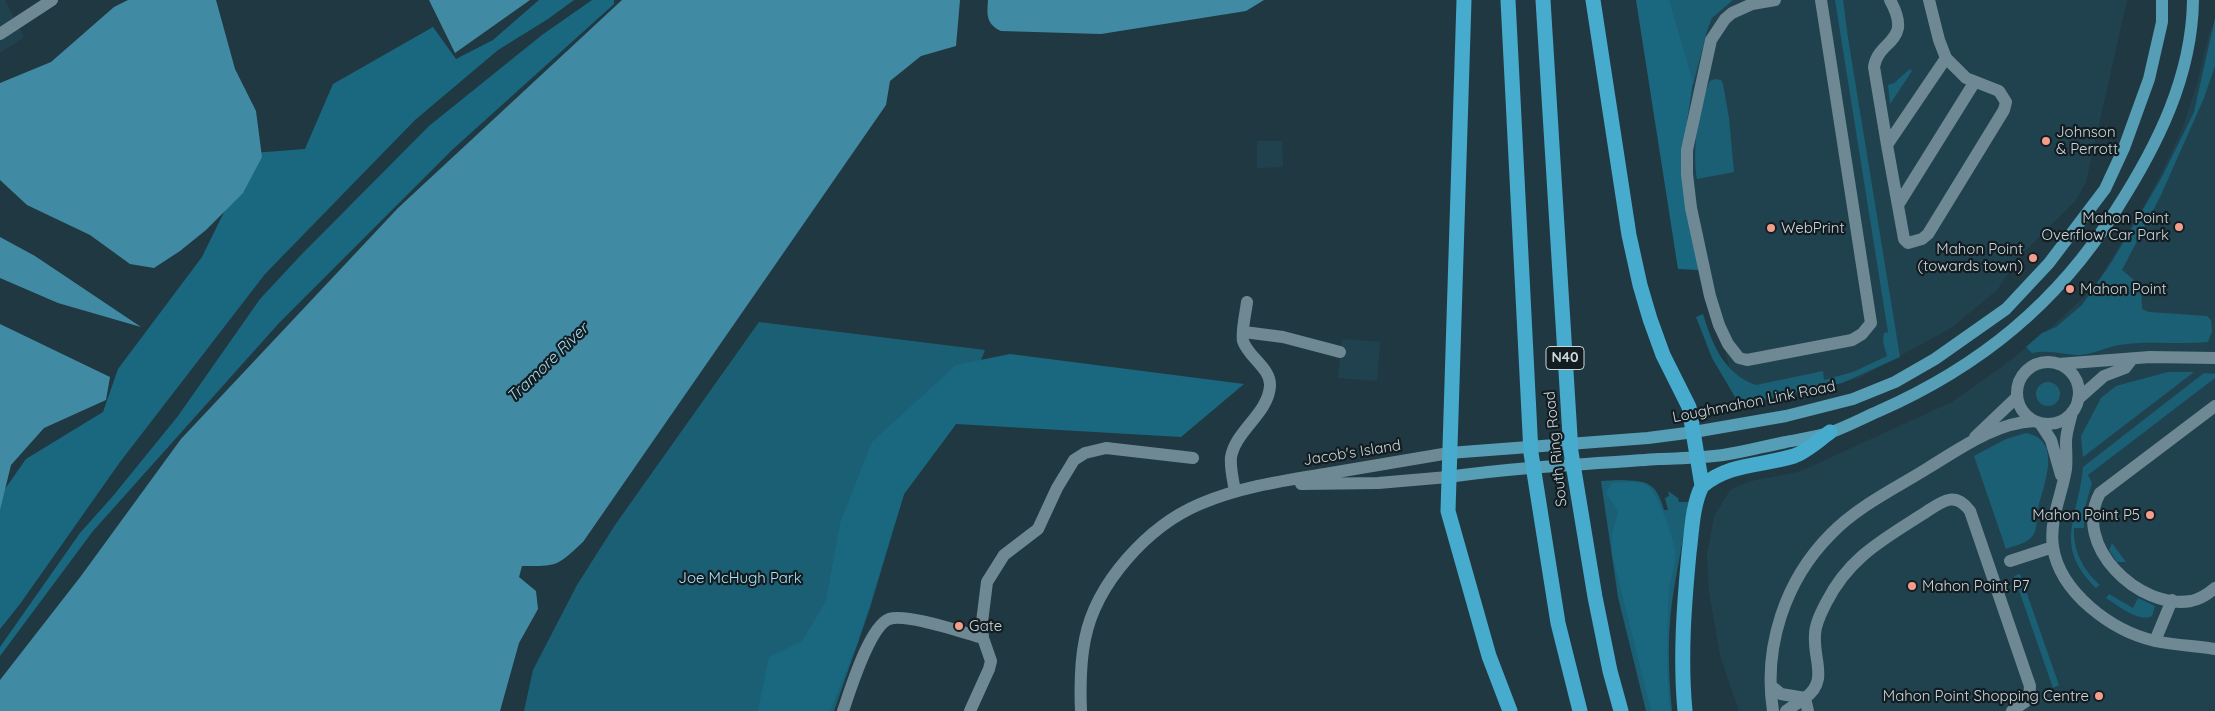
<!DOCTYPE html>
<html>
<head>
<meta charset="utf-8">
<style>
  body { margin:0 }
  canvas { display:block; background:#203841 }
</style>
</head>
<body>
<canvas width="2215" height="711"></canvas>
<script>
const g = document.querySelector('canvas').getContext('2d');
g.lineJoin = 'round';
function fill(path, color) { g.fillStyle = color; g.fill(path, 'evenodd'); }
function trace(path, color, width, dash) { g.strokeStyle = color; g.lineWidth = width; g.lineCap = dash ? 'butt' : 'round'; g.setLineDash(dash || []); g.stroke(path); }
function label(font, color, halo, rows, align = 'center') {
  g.font = font + ' Quicksand,sans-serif'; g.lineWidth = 4.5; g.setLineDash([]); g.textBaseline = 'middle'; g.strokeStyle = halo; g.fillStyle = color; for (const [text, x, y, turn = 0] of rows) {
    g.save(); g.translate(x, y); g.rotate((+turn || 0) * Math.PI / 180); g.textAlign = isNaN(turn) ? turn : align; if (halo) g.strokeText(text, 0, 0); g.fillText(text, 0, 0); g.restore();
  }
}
fill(new Path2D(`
  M 0,0 L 5,0 L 24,37 L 0,53 Z
  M 1662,0 L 2127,0 L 2086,182 L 2076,200 L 2022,254 L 1997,290 L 1951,328 L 1859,378 L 1812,391 L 1751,403 L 1734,387 L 1719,325 L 1680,134 Z
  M 2215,24 L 2215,711 L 1739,711 L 1720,655 L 1709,591 L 1707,555 L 1714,517 L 1730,490 L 1751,481 L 1799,472 L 1952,402 L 1999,369 L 2046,332 L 2084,297 L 2101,276 L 2145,204 L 2165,166 L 2183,127 L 2198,81 L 2209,34 Z
  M 1257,141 L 1282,141 L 1283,167 L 1257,168 Z
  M 1342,339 L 1380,342 L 1377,381 L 1338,378 Z`), '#20424e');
fill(new Path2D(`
  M 1668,0 L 1733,0 L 1712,18 L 1707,31 L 1693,85 Z
  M 1835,0 L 1843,0 L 1848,38 L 1900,357 L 1842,383 L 1755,401 L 1738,402 L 1712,358 L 1696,317 L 1703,314 C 1712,344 1724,374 1756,385 L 1823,371 L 1824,380 L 1853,372 L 1887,356 L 1883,342 L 1884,333 L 1888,332 Z
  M 2215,18 L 2215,66 L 2204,98 L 2161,195 L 2122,270 L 2141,286 L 2142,309 L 2149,312 L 2207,316 L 2211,320 L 2212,331 L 2208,342 C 2178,345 2148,340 2119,345 C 2107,347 2093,354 2081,355 C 2064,355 2050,349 2032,353 L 2026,347 L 2042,333 L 2056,327 L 2082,305 L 2111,263 L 2142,211 L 2162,177 L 2194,112 Z
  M 1910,69 L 1912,71 L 1890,104 L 1888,85 L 1894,83 Z
  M 1715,79 L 1721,80 L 1723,84 L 1729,118 L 1734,172 L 1697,179 C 1692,152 1698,106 1710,81 Z
  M 759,322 L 985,350 L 956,424 L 904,494 L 870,608 L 834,711 L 524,711 L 533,670 L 577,585 L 615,525 Z
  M 2168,372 L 2194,372 L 2083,457 L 2081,436 L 2101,398 L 2116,386 Z
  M 2204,373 L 2215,374 L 2215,378 L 2088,475 L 2092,483 L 2085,507 L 2084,528 L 2074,528 C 2073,551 2083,570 2100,585 L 2096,588 C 2052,545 2079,517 2083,467 Z
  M2036 394a12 12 0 1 1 24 0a12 12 0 1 1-24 0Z
  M 2026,433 C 2064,440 2043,486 2038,509 C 2036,517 2038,529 2033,535 C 2027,544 2015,545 2006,549 L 1974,456 L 2006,439 Z
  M 1620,480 C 1648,481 1656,482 1664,510 L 1668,510 L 1665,498 L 1669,496 L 1668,491 L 1678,498 L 1679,502 L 1688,502 C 1685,531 1679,559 1674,589 C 1667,628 1668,671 1672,711 L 1646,711 L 1618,597 L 1601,481 Z
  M 2112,543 L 2126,562 L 2117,562 L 2109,550 Z
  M 2020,574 L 2059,685 L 2053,688 L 2014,576 Z
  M 2109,594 L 2133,608 L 2138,598 L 2155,606 L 2152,616 C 2139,623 2117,605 2106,598 Z`), '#1b5f74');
fill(new Path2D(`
  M 539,0 L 574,0 L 548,19 L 498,50 L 415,120 L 265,274 L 120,462 L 20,604 L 0,629 L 0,496 L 26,459 L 103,412 L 118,369 L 202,257 L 253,153 L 305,149 L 333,84 L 433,27 L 456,59 L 493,40 Z
  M 592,0 L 614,0 L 614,4 L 452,150 L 279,323 L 93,531 L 0,656 L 0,647 L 80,533 L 113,496 L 178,416 L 260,299 L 301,255 L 429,126 L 542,35 Z
  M 1636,0 L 1669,0 L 1693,82 L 1686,128 L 1699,270 L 1678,269 Z
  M 1010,354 L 1244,384 L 1181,437 L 956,424 L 904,494 L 858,642 L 830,711 L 758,711 L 769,657 L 802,641 L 826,601 L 840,523 L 872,442 L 956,365 Z
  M 1612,483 C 1622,483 1637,480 1646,485 C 1657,490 1673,537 1675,550 C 1677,563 1670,578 1669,592 C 1667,632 1666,671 1670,711 L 1651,711 L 1612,553 L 1612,534 L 1618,512 L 1606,493 Z`), '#196880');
fill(new Path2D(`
  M 128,0 L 216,0 L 235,69 L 256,111 L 262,157 L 243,193 L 206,230 L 180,251 L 154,268 L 130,264 L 90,235 L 27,205 L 0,180 L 0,83 L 51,62 L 114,7 Z
  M 429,0 L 530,0 L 455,53 Z
  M 622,0 L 960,0 L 956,46 L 921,56 L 890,81 L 886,105 L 583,542 C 556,567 558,566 522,566 L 519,577 L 536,591 L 538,609 L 519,643 L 500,711 L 0,711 L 0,680 L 81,576 L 181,439 L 398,208 Z
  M 988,0 L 1264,0 L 1246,11 L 1101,34 L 1001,31 C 986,24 987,15 988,0 Z
  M 0,237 L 35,256 L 141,327 L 58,303 L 0,278 Z
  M 0,324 L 110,377 L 106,400 L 44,428 L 11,465 L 0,510 Z`), '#418aa3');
trace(new Path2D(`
  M 1775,0 L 1752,4 L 1732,13 L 1725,19 L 1711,40 L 1687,150 L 1687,174 L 1691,208 L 1710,296 L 1719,325 L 1728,344 L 1739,358 L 1747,360 L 1852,340 L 1862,334 L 1871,323 L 1821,0
  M 1929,0 L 1939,40 L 1946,58 L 1966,78 L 1999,91 L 2006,102 L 2004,110 L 1928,234 L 1922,239 L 1908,243 L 1904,239 L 1887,145 L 1946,58
  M 0,34 L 52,0
  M 1887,145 L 1874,67 C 1878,39 1914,43 1890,0
  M 1898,205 L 1974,83
  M 1244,332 L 1283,337 L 1340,352
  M2017 393a31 31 0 1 1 62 0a31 31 0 1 1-62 0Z
  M 2058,364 L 2150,357 L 2215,358
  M 2078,399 L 2104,376 L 2125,368 L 2132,359
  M 2215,406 L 2100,493 C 2071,545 2139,610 2191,601 C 2200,599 2208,594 2215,588
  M 2072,412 C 2070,422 2066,432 2066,442 C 2066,451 2067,460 2066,469 C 2062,495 2049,520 2053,547 C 2060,593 2112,631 2155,641 C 2174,645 2195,646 2215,649
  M 2040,423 L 2051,440 L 2061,475
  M 1975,437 L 2017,397
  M 1301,484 L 1378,483 L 1448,477
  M 1235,491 C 1233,480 1230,468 1231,457 C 1236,430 1268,414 1270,386 C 1271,368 1248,357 1243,341 C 1241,333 1246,311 1247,302
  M 2010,561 L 2053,547
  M 2155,641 L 2172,600
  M 1771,686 L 1781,694 L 1805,698
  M 843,711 C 850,691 869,627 889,619 C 907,613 964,633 983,638
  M 970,711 L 989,669 L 991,661 L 983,638 L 982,622 L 987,582 L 1004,555 L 1038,529 L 1057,488 L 1074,460 L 1085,453 L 1106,448 L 1193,458
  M 1081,711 C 1080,687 1080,663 1085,639 C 1096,583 1148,526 1200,504 C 1240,487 1282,481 1325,474 C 1366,467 1407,460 1449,453
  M 1773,711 C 1763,647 1785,580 1831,534 C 1858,506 1896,488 1928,468 C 1961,448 1995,423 2034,421
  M 1786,711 L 1805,698
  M 1808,711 L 1805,698 C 1829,681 1813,660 1815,635 C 1815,624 1821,613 1826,603 C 1849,557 1884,539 1926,512 C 1943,501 1955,491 1970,511 L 2030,686 L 2029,699 L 2012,711`), '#6f8994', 12);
trace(new Path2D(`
  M 1449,453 L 1648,438 L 1694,432 L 1786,416 L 1853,399 L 1895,382 L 1935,359 L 2006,309 L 2049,263 L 2105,189 L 2124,148 L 2149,79 L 2162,22 L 2162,0
  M 1448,477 C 1518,467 1589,464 1659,459 C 1681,458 1702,458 1723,455 C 1744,452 1765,446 1786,442 C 1800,439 1815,437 1829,433 C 1846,427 1863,418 1879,411 C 1979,367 2058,303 2116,210 C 2157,146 2192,77 2193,0`), '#569db6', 12);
trace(new Path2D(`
  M 1464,0 L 1448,511 L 1489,656 L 1510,711
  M 1508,0 L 1531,453 L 1558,623 L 1580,711
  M 1543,0 L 1571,452 L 1595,597 L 1610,671 L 1621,711
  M 1593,0 L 1629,235 L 1640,285 L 1650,319 L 1663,355 L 1689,407 L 1702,486 C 1692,506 1692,531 1689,553 C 1684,606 1680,658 1685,711
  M 1702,486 C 1729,463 1762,466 1794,456 C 1806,452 1819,440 1830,432`), '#46abcd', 15);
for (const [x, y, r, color] of [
  [2046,141,5,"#f49d8b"],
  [2179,227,5,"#f49d8b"],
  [1771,228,5,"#f49d8b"],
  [2033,258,5,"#f49d8b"],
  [2070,289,5,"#f49d8b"],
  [2150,515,5,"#f49d8b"],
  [1912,586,5,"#f49d8b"],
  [959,626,5,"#f49d8b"],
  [2099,696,5,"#f49d8b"]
]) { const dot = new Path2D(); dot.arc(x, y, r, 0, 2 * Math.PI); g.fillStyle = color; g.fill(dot); trace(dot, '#131d21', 2); }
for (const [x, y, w] of [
  [1565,358,38]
]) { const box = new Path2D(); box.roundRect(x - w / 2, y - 11.5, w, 23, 4); g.fillStyle = '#131d21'; g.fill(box); trace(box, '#cad8dd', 1); }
label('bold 14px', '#cad8dd', null, [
  ["N40",1565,358]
]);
label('15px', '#cad8dd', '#131d21', [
  ["Johnson",2056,132],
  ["& Perrott",2056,149],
  ["Mahon Point",2169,218,"right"],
  ["Overflow Car Park",2169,235,"right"],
  ["WebPrint",1781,228],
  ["Mahon Point",2023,249,"right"],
  ["(towards town)",2023,266,"right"],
  ["Mahon Point",2080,289],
  ["Mahon Point P5",2140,515,"right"],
  ["Mahon Point P7",1922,586],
  ["Gate",969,626],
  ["Mahon Point Shopping Centre",2089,696,"right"]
], 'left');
label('15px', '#cad8dd', '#131d21', [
  ["Loughmahon Link Road",1754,402,-11],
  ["South Ring Road",1556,449,-96],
  ["Jacob's Island",1352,453,-9]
]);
label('15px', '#a9e3f9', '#131d21', [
  ["Joe McHugh Park",740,578]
]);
label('italic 16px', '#a4def5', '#131d21', [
  ["Tramore River",548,363,-44]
]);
</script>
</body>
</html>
